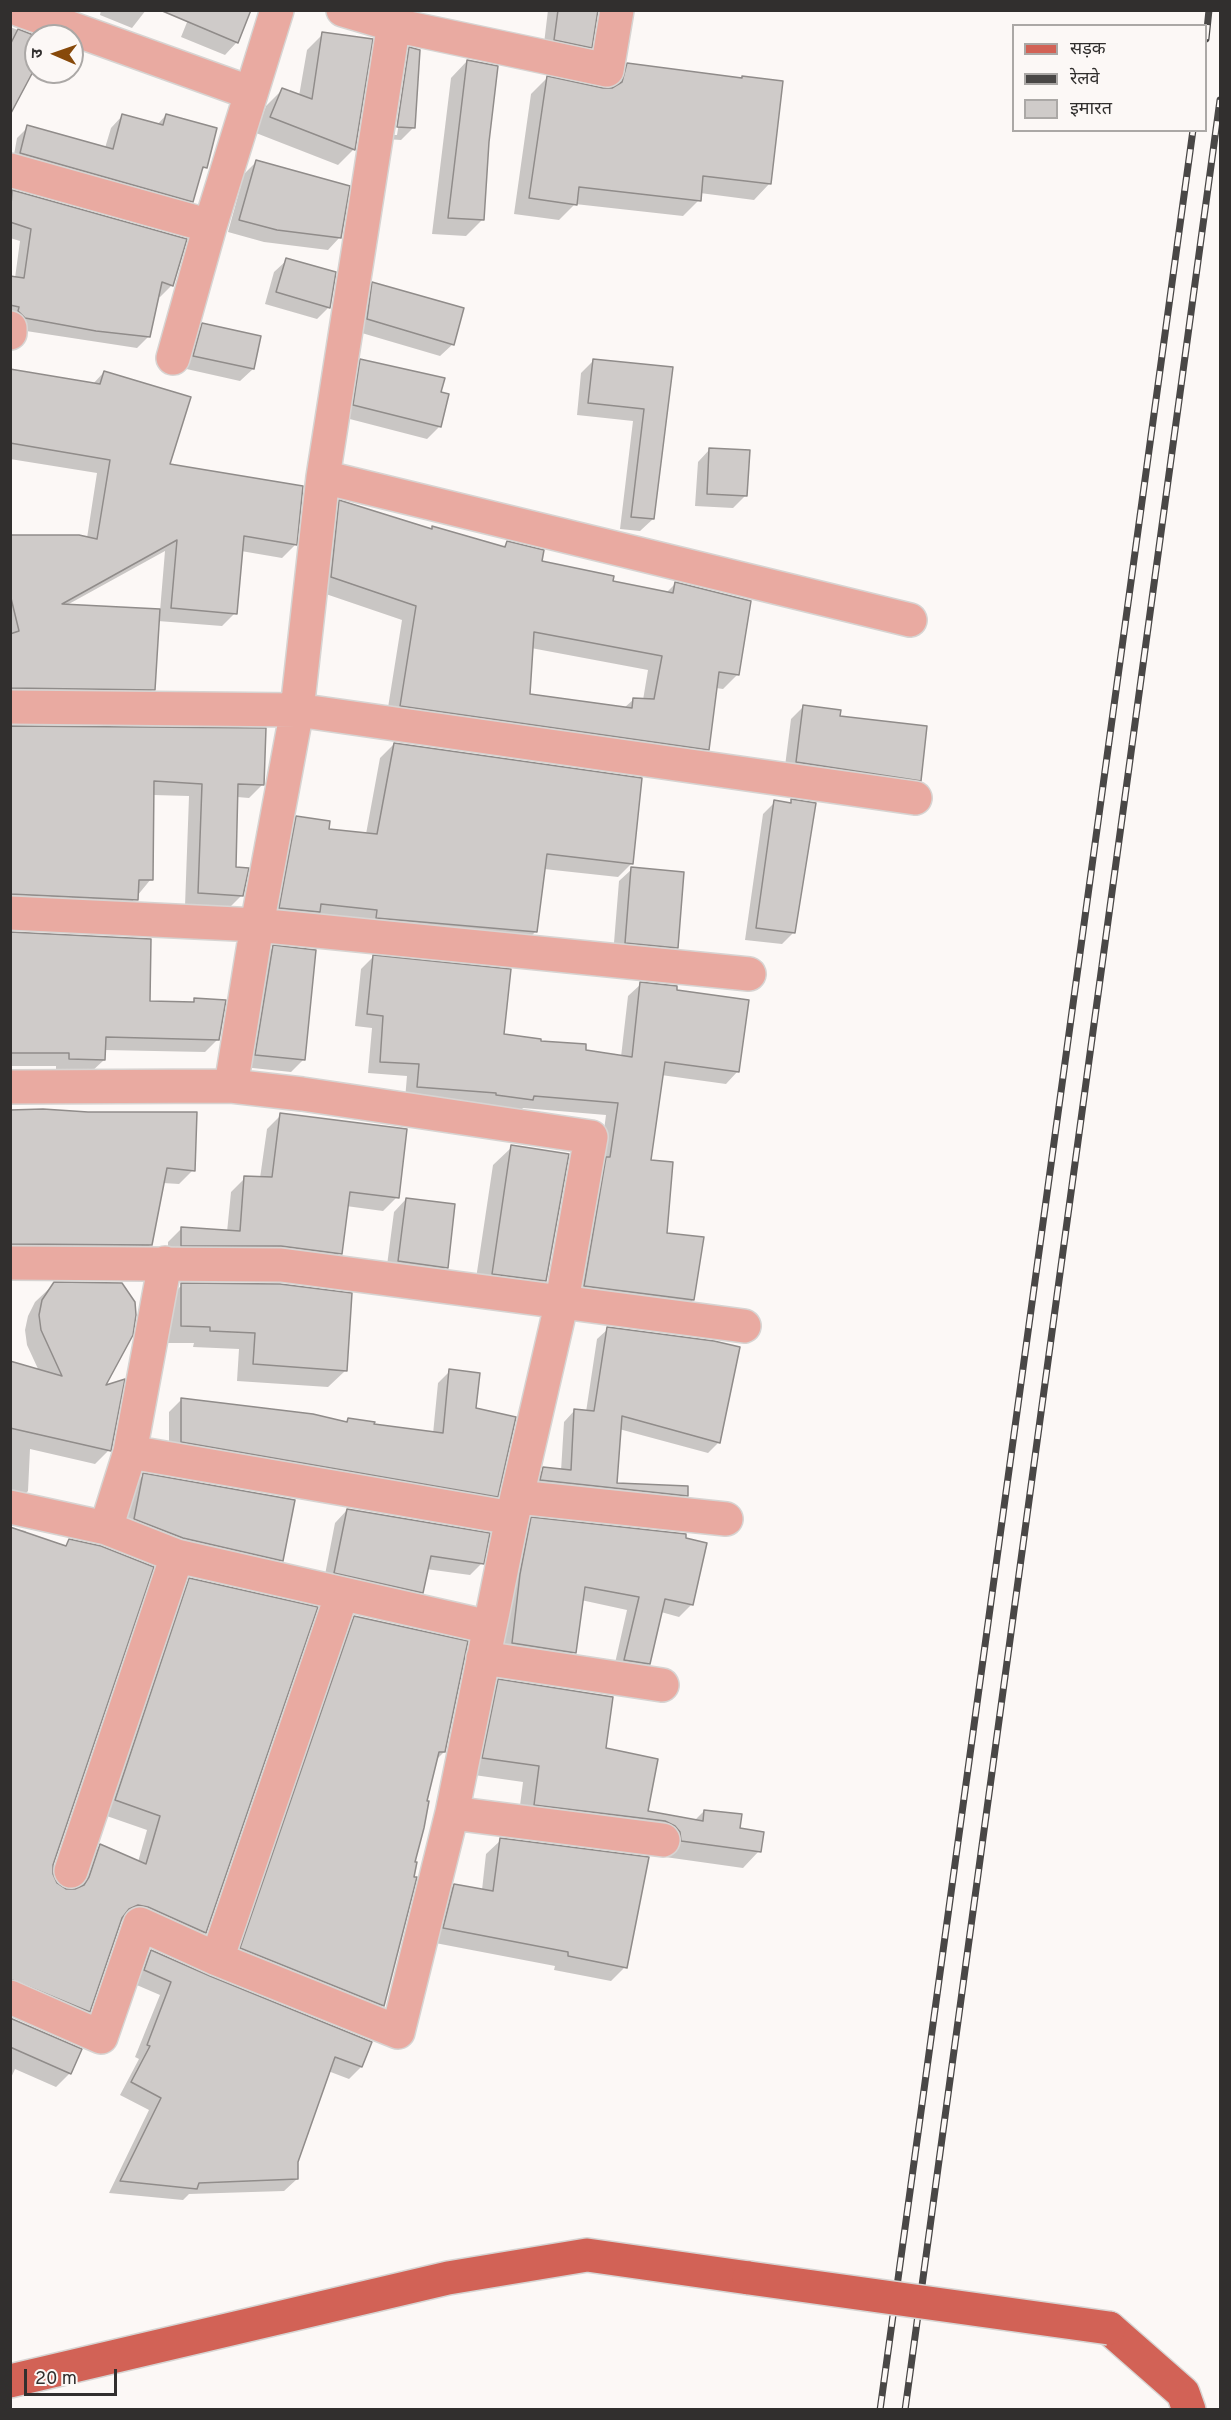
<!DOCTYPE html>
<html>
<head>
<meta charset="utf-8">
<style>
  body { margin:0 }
  #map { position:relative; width:1231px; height:2420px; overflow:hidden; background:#fcf8f6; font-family:Overpass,"Noto Sans Devanagari",sans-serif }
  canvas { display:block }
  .frame { position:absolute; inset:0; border:12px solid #312f2e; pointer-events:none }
  .legend { position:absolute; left:1012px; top:24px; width:195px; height:108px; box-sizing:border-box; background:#fcf8f6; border:2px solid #aba8a6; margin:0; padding:8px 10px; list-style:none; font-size:18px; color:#312f2e }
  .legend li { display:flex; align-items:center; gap:12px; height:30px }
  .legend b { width:30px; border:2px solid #aba8a6 }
  .north { position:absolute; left:24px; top:24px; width:60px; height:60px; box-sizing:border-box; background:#fcf8f6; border:2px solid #aba8a6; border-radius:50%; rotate:272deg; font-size:16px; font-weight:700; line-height:24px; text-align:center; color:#312f2e }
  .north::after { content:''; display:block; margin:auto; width:21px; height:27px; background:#87490a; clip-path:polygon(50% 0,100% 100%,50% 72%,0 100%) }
  .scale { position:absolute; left:24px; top:2369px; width:93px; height:27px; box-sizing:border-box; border:3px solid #312f2e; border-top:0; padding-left:8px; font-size:18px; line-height:21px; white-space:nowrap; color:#312f2e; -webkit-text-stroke:4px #fcf8f6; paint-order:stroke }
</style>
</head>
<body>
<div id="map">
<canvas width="1231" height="2420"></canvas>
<div class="frame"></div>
<ul class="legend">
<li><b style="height:8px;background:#d26256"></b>सड़क</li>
<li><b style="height:8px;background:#494746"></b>रेलवे</li>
<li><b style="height:16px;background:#cfcbc9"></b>इमारत</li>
</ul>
<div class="north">उ</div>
<div class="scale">20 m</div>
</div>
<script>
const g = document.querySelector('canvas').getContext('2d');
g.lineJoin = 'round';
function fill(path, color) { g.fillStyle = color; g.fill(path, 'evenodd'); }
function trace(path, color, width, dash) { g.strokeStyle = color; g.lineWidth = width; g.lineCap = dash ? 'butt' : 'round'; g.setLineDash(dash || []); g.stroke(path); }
fill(new Path2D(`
  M 101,10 L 146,10 L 132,28 L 100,15 Z
  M 192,10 L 237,42 L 225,55 L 181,37 Z
  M 548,10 L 596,10 L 590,47 L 578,59 L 543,52 Z
  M 10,27 L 36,37 L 36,63 L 10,110 Z
  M 323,34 L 354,149 L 338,165 L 256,133 L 266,106 L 282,90 L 299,96 L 307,50 Z
  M 410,49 L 413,128 L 401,140 L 385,139 L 397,61 ZM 406,58 L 408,59 L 408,66 L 397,135 L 394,135 Z
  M 467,61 L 487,141 L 483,219 L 466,236 L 432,234 L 451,78 Z
  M 628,65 L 770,183 L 754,200 L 700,193 L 699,200 L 683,216 L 575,204 L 559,220 L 514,214 L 531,94 L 547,78 L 609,90 L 611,81 Z
  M 166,115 L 205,167 L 200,172 L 192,201 L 180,213 L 12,166 L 17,138 L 28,127 L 105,148 L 111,128 L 122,116 L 157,125 Z
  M 256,162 L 340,237 L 328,250 L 264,242 L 228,232 L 244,174 Z
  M 18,193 L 172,285 L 160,297 L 158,296 L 149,336 L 137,348 L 13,329 L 10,326 L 10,277 L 15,278 L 20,241 L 10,238 L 10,200 Z
  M 287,260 L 329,307 L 317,319 L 265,304 L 274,272 Z
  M 373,284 L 453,344 L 440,356 L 355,331 L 361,296 Z
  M 203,324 L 253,369 L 240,381 L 182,368 L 190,337 Z
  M 361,360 L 439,393 L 440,426 L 427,439 L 342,417 L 349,373 Z
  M 594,360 L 671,368 L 653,519 L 640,531 L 620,529 L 633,421 L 577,415 L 581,373 Z
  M 10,371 L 92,385 L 104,372 L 168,465 L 295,545 L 282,558 L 241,551 L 235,613 L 222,626 L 158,621 L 153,689 L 140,702 L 10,701 L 10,536 L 87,538 L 97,473 L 10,459 ZM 165,551 L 160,611 L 67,605 Z
  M 710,449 L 746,495 L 733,508 L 695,506 L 698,462 Z
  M 340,502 L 430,530 L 433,528 L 502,548 L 507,543 L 540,562 L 611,582 L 666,593 L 675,584 L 737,675 L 723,689 L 716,688 L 708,749 L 693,764 L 386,720 L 402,620 L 317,591 L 325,517 ZM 531,648 L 648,670 L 643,700 L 634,699 L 624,708 L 529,696 Z
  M 803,707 L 839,717 L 920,780 L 907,793 L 784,774 L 791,719 Z
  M 10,727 L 263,784 L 249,798 L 237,797 L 234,868 L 242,895 L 229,908 L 185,906 L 189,796 L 153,795 L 151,879 L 123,913 L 10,908 Z
  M 394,744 L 632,863 L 618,877 L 544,869 L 536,931 L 522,946 L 266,922 L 283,832 L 297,818 L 328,830 L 366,834 L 380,758 Z
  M 792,801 L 794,932 L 782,944 L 745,940 L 763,814 L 775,802 L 789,804 Z
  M 632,869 L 676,947 L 664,960 L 613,955 L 619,881 Z
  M 10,933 L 149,1003 L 191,1004 L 195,1000 L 218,1039 L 205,1052 L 104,1050 L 104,1060 L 90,1073 L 56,1072 L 56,1066 L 10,1066 Z
  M 273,947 L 304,1059 L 291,1072 L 243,1067 L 261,959 Z
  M 373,957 L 502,1035 L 621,1057 L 628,996 L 641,984 L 675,992 L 738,1071 L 726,1084 L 661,1075 L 649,1162 L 665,1234 L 703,1238 L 693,1300 L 680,1312 L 572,1298 L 599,1167 L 606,1115 L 523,1108 L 520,1112 L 405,1099 L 407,1076 L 368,1073 L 372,1028 L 355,1026 L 361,969 Z
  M 10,1111 L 193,1170 L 179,1184 L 163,1183 L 150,1245 L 136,1259 L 10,1258 Z
  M 281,1115 L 397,1197 L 383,1211 L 346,1206 L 340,1253 L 326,1267 L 168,1259 L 168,1242 L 182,1228 L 227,1232 L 231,1192 L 245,1178 L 260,1178 L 267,1129 Z
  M 512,1147 L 545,1280 L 526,1299 L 474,1292 L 493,1165 Z
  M 406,1199 L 446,1267 L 434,1280 L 386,1273 L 394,1212 Z
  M 54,1284 L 103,1388 L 109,1450 L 95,1464 L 30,1449 L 28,1491 L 14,1505 L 10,1505 L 10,1363 L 39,1371 L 27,1345 L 25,1330 L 28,1316 L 35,1302 Z
  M 182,1285 L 345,1371 L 328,1387 L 237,1381 L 239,1349 L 193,1347 L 194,1343 L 165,1343 L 165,1301 Z
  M 608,1329 L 719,1442 L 708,1453 L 619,1429 L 615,1485 L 686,1495 L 676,1506 L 530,1491 L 533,1479 L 544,1469 L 561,1471 L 564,1422 L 574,1411 L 586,1412 L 597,1339 Z
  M 450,1371 L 475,1409 L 496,1496 L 484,1508 L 169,1454 L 169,1412 L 181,1400 L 345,1423 L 348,1420 L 433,1434 L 438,1383 Z
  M 144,1475 L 281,1560 L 265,1576 L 118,1535 L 127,1491 Z
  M 347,1510 L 482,1563 L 470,1575 L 426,1569 L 422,1592 L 409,1604 L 323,1585 L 335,1523 Z
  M 532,1519 L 685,1539 L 692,1604 L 679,1617 L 661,1612 L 649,1664 L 637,1676 L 613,1672 L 627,1610 L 581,1600 L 574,1652 L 562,1665 L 501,1655 L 519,1531 Z
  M 10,1528 L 26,1531 L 25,1534 L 64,1547 L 70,1541 L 51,1876 L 56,1885 L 65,1890 L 76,1890 L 86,1860 L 100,1846 L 138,1862 L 147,1830 L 101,1814 L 176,1594 L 190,1580 L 316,1608 L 205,1933 L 191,1947 L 133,1921 L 120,1920 L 89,2011 L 75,2025 L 10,1997 Z
  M 355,1617 L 444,1752 L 436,1760 L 382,2005 L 369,2019 L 228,1962 L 341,1631 Z
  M 499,1681 L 604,1749 L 646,1812 L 694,1821 L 704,1811 L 738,1829 L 759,1851 L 743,1868 L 665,1857 L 664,1849 L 518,1821 L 523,1782 L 467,1774 L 482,1698 Z
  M 501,1840 L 625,1967 L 611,1981 L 554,1970 L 555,1966 L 430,1942 L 440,1900 L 454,1885 L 482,1890 L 486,1854 Z
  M 151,1951 L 209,1978 L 370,2043 L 361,2067 L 349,2079 L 328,2071 L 296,2162 L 297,2179 L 284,2191 L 189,2194 L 183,2200 L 109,2193 L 149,2110 L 120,2095 L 139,2059 L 135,2057 L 160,1995 L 132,1983 L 139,1964 Z
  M 10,2019 L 70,2073 L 56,2087 L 15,2069 L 10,2080 Z`), '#0003');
const building = new Path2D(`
  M 160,10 L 251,10 L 238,43 Z
  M 558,10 L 598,10 L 592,48 L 554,40 Z
  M 18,29 L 36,36 L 36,66 L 10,115 L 10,45 Z
  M 322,32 L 373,39 L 355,150 L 270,117 L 282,88 L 312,99 Z
  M 409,47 L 420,50 L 415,128 L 397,127 Z
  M 467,60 L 498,66 L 489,142 L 484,220 L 448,218 Z
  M 627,63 L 742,78 L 742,76 L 783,81 L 771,184 L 703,176 L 701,201 L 579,187 L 577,205 L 529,198 L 547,76 L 603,88 L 612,88 L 622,82 Z
  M 122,114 L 163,125 L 166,114 L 217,128 L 207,168 L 203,167 L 193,202 L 20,153 L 27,125 L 113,149 Z
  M 256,160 L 350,186 L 341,238 L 277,230 L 239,220 Z
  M 12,190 L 187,239 L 173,286 L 162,282 L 150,337 L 96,331 L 25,318 L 18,311 L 19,307 L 10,305 L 10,276 L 24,278 L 31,229 L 10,222 Z
  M 286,258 L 336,272 L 330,308 L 276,292 Z
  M 372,282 L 464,308 L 454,345 L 367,319 Z
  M 202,323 L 261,336 L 254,369 L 193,356 Z
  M 360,359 L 445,378 L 441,392 L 449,394 L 441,427 L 353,405 Z
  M 593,359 L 673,367 L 654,519 L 631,517 L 644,409 L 588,403 Z
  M 10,369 L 100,384 L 104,371 L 191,397 L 170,464 L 303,486 L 297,545 L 244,536 L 237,614 L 171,608 L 177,540 L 62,604 L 160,609 L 155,690 L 10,688 L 10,634 L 19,631 L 10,594 L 10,535 L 79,535 L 97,539 L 110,460 L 10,443 Z
  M 709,448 L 750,450 L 747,496 L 707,494 Z
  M 339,500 L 432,529 L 432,526 L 505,547 L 507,541 L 544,550 L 542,561 L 614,576 L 613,581 L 673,593 L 675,582 L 751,601 L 739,675 L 719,672 L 709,750 L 400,706 L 416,606 L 331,577 ZM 534,632 L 662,656 L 654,699 L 633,698 L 632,708 L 530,694 Z
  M 803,705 L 841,710 L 840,716 L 927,726 L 921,781 L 796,762 Z
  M 10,726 L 266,728 L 264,785 L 238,784 L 236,867 L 249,868 L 243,896 L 198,893 L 202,784 L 154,781 L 153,880 L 139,880 L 138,900 L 10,894 Z
  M 394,743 L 642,778 L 633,864 L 547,854 L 537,932 L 376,918 L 377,910 L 321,904 L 320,912 L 279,908 L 296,816 L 330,821 L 329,829 L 377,834 Z
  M 791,799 L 816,803 L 795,933 L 756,928 L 774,800 L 791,803 Z
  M 631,867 L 684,872 L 678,948 L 625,943 Z
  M 10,932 L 151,939 L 150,1001 L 194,1002 L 194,998 L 226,1000 L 219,1040 L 106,1037 L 105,1060 L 69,1059 L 69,1053 L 10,1053 Z
  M 273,945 L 316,950 L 305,1060 L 255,1055 Z
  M 373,955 L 511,969 L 504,1034 L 541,1039 L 541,1041 L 586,1044 L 586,1050 L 632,1057 L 640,982 L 677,986 L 677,990 L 749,1000 L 739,1072 L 665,1062 L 651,1160 L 673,1162 L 667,1233 L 704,1237 L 694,1300 L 584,1286 L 606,1157 L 610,1157 L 618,1103 L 534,1096 L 533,1100 L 496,1095 L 496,1093 L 417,1087 L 419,1064 L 380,1062 L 383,1016 L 367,1014 Z
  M 43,1109 L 88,1112 L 197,1112 L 195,1171 L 167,1168 L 152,1245 L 10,1244 L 10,1110 Z
  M 280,1113 L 407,1129 L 399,1198 L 350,1192 L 342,1254 L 281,1246 L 181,1246 L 181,1227 L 240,1231 L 244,1176 L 272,1177 Z
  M 511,1145 L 569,1154 L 546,1281 L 492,1274 Z
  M 406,1198 L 455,1204 L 448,1268 L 398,1261 Z
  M 54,1282 L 122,1283 L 135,1302 L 136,1315 L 133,1335 L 106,1385 L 125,1379 L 111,1451 L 10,1428 L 10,1361 L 62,1376 L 41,1330 L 39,1315 L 42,1300 Z
  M 181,1283 L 280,1284 L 352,1293 L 347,1371 L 253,1364 L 255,1333 L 210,1331 L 210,1327 L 181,1326 Z
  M 607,1327 L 714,1341 L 740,1347 L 720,1443 L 622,1416 L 617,1483 L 688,1486 L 688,1496 L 540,1480 L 543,1467 L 571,1470 L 574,1409 L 594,1411 Z
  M 449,1369 L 480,1373 L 476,1408 L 516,1417 L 498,1497 L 181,1442 L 181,1398 L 313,1414 L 347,1422 L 348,1418 L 375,1422 L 374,1424 L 443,1433 Z
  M 143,1473 L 295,1500 L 283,1561 L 183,1538 L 134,1519 Z
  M 347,1509 L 490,1533 L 484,1564 L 431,1556 L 423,1593 L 334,1573 Z
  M 531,1517 L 686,1534 L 686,1538 L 707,1543 L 693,1605 L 665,1599 L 650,1664 L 624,1660 L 639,1597 L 585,1587 L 576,1653 L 512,1643 L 520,1574 Z
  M 10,1527 L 66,1546 L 69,1539 L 101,1546 L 154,1567 L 53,1865 L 53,1874 L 57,1883 L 66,1889 L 75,1889 L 84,1885 L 89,1877 L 100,1844 L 146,1864 L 160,1816 L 115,1800 L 189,1578 L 318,1607 L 206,1933 L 148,1907 L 138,1905 L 129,1909 L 122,1918 L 90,2012 L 10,1979 Z
  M 354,1616 L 468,1641 L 445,1752 L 439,1752 L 427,1801 L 429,1801 L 424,1828 L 415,1862 L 417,1862 L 414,1877 L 417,1877 L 384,2006 L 240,1948 Z
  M 498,1679 L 613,1697 L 606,1748 L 658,1759 L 648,1811 L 703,1821 L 704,1810 L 742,1814 L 740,1828 L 764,1832 L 761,1852 L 681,1841 L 680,1832 L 675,1826 L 665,1821 L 534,1805 L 539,1766 L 482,1758 Z
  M 500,1838 L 649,1857 L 627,1968 L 568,1956 L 568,1952 L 443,1928 L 454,1884 L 493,1891 Z
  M 151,1950 L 210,1976 L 372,2042 L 362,2067 L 335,2057 L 298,2162 L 298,2179 L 199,2183 L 197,2189 L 120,2181 L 161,2098 L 131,2082 L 150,2046 L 147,2045 L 171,1982 L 144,1970 Z
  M 10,2018 L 82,2049 L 71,2074 L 10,2047 Z`);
fill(building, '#cfcbc9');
trace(building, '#908c8a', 1.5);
const minor = new Path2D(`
  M 20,10 L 251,93
  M 343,10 L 394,25 L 607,70 L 617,10
  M 10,170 L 210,226
  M 10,328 L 10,333
  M 173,358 L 210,226 L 277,10
  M 323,477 L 910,620
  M 10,707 L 297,710 L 915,798
  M 10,913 L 257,925 L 749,974
  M 10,1087 L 231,1086 L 257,925 L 297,710 L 323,477 L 396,10
  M 10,1263 L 281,1265 L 744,1326
  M 130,1452 L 512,1518
  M 518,1497 L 726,1519
  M 10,1507 L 106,1528 L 177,1556 L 489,1627
  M 106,1528 L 130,1452 L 165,1263
  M 483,1658 L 662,1685
  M 452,1813 L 663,1840
  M 71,1871 L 177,1556
  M 217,1959 L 342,1594
  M 10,1997 L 101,2037 L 140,1924 L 217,1959 L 398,2032 L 452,1813 L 512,1518 L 562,1301 L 591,1137 L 302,1094 L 231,1086`);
const major = new Path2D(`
  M 1109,2328 L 1183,2393 L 1189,2410
  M 10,2381 L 448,2278 L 587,2255 L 749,2278`);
trace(minor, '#d7d4d2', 36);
trace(major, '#d7d4d2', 36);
trace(minor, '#e9aaa1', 33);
trace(major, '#d26256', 33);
const rail = new Path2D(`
  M 1206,39 L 1209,10
  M 880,2410 L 1193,130
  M 905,2410 L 1220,100`);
trace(rail, '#494746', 7);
trace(rail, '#fcf8f6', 4.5, [14]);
const majorBridge = new Path2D(`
  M 749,2278 L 1109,2328`);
trace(majorBridge, '#d7d4d2', 36, []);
trace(majorBridge, '#d26256', 33);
</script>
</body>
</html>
